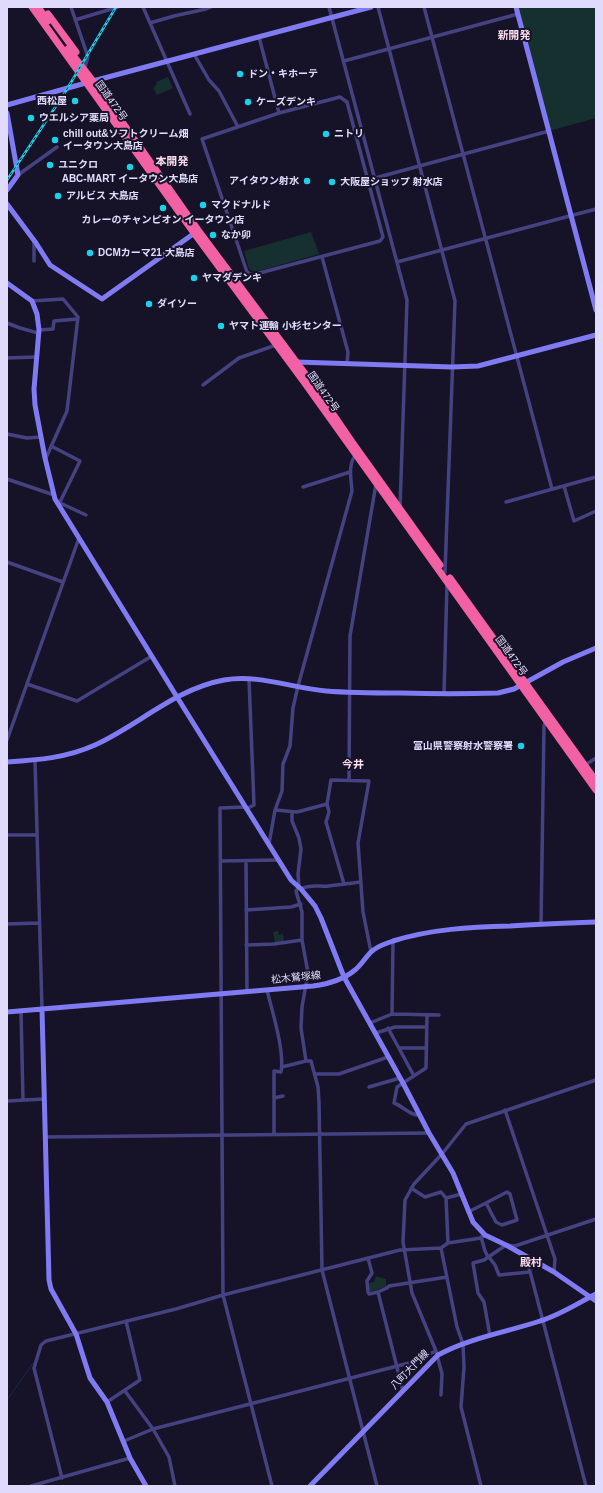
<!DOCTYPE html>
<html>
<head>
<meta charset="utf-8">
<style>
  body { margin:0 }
  #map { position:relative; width:603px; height:1493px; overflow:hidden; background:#161227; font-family:Arial,sans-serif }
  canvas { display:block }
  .frame { position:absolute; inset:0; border:8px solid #e0dbfc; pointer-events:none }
</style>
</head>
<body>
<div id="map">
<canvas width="603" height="1493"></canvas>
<div class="frame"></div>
</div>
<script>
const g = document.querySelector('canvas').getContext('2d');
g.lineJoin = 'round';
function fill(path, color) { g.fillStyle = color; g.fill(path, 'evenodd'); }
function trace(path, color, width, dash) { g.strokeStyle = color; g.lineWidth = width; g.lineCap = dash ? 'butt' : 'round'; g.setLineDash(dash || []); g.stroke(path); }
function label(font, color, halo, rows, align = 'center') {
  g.font = font + ' Arial,"Noto Sans JP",sans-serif'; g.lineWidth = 4; g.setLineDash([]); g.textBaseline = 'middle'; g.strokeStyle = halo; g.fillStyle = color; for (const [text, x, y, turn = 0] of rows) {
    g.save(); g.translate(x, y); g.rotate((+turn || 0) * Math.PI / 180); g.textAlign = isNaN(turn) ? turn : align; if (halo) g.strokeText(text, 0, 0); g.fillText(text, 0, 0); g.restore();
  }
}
fill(new Path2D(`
  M 516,7 L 596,7 L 596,118 L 549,131 Z
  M 168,77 L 173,88 L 157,95 L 153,88 L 157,84 L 156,82 Z
  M 311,232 L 319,254 L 255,272 L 249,269 L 244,251 Z
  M 278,931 L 279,935 L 283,934 L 284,941 L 275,943 L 273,932 Z
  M 376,1276 L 386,1279 L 386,1287 L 369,1292 L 369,1283 L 374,1282 Z`), '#163030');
trace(new Path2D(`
  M 7,1400 L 33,1363`), '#162a4d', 1);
trace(new Path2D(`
  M 71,7 L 88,57 L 85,67
  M 143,7 L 190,114
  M 329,7 L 407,300 L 400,508
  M 378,7 L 455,301 L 445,572
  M 424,7 L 552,489
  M 75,20 L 118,7
  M 150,23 L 174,16 L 206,9 L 211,7
  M 259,37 L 279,113
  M 194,54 L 209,80 L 219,91 L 238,127
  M 344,61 L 518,14
  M 340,97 L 347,102 L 383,237 L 380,241 L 252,275 L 247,272 L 202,139 L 279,113 Z
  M 18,175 L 57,147
  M 375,178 L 549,131
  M 322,257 L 348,352 L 347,363
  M 34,261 L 34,241
  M 397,262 L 596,209
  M 32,301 L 63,299 L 78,317 L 67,411 L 46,458
  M 7,323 L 20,328 L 38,333
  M 39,330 L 53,329 L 54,321 L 77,319
  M 7,358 L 36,357
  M 203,385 L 239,358 L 276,345
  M 7,434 L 27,438 L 41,437
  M 51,446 L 80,461 L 60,502
  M 7,479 L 54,495
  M 564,486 L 574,521 L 596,511
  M 303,487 L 350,472
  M 58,502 L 86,515
  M 506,502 L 596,477
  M 7,562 L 63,582
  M 27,684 L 77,701 L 152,656
  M 444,694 L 447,583
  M 7,740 L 79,538
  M 35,760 L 42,1009
  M 585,765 L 596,758
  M 349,780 L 350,636 L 376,484
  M 245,807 L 220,808 L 223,1295 L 272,1486
  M 246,809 L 254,805 L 249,679
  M 275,810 L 297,812 L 327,804
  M 292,812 L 292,821 L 299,838 L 301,849 L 298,874 L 299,887 L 296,891 L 302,912 L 302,940 L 308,973 L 302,1007 L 301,1028 L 306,1061 L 311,1061 L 318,1087 L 319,1102 L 322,1270 L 377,1486
  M 7,835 L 37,835
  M 269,844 L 275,810 L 282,791 L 283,764 L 290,746 L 293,708 L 298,686 L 352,491 C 351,479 348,465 355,456
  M 221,861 L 278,860
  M 246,861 L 247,992
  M 344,884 L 326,822 L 329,812 L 327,804 L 331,780 L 369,781 L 358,843 L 363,912 L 371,952
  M 301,889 C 310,884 319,887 329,886 C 340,885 351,883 361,882
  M 246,910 L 291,907 L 301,904
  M 7,924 L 39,923
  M 541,924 L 544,726 L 546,721
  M 246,945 L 274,944 L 302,940
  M 267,990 C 272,1011 285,1051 281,1072 L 274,1071 L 274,1134
  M 21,1011 L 23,1100
  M 392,1014 L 393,941
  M 370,1023 L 392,1014 L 439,1015
  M 388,1028 L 414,1076
  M 376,1033 L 395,1027 L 426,1027
  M 399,1048 L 426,1048
  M 282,1067 L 306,1061
  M 315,1074 L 339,1074 L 388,1057
  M 403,1083 L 426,1068 L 427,1015
  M 403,1083 L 397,1087 L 394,1103 C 403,1106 410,1116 420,1115
  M 369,1087 L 400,1078
  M 274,1098 L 283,1096
  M 7,1101 L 44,1099
  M 505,1110 L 555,1259 L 554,1272
  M 45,1137 L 429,1133
  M 411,1188 L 425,1197 L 441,1192 L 446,1198
  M 468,1212 L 486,1203 L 496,1222 L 502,1225 L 517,1220 L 510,1194 L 507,1192 L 486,1203
  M 481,1237 L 485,1251 L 488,1257
  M 448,1243 L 446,1198 L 462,1194
  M 441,1248 L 457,1327 L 463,1344 L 464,1367 L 461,1407 L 481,1486
  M 526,1256 L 586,1486
  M 489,1257 L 495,1265 L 499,1275 L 530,1272
  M 368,1258 L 372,1273 L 367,1281 L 368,1292 L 369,1294 L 378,1292 L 403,1391
  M 378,1292 L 387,1288 L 389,1286 L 447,1277
  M 490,1336 L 484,1302 L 478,1293 L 473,1263 L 484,1260 L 506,1245 L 515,1246 L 596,1219
  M 436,1351 L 412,1293 L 403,1242 L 405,1200 L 414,1184 L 442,1154 L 466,1124 L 596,1080
  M 125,1391 L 153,1429 L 169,1457 L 175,1486
  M 107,1402 L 140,1380 L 126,1321
  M 124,1441 L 153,1429 L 409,1363 L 436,1351 L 442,1374 L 441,1395
  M 62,1478 L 34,1368 L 41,1345 L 46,1341 L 176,1309 L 223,1295 L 400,1250 L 441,1248 L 448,1243 L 481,1238 L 485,1235
  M 31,1486 L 130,1458`), '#454281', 3.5);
trace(new Path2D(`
  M 516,7 L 596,310
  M 7,105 L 93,81 L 371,7
  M 7,113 L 18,175 L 7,190
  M 7,204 L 36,243 L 50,265 L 102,299 L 196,232
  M 7,283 L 32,301 L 37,314 L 39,330 L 34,389 L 35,405 L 45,458 L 55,499 L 177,697 L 291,880 L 301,889 L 315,906 L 321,918 L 344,977 L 403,1083 L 429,1133 L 453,1173 L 473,1222 L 485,1235 L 506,1245 L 554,1272 L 596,1301
  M 296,362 L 452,367 L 478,366 L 596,335
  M 7,762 C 38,760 66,758 95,745 C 139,725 175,689 224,680 C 259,674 291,688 326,691 C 351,693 376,693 401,693 C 433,694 466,694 498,693 L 514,689 L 563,662 L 596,648
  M 42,1009 L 49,1280 L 51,1289 L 76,1334 L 90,1378 L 107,1402 L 130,1458 L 146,1486
  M 7,1012 L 313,986 C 328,984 343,980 355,970 C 361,965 365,958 371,952 C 377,946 385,944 393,941 C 431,929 471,927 510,926 C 539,924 567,923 596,922
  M 310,1486 L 438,1355 C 469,1338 507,1332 540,1321 C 560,1315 578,1303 596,1294`), '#807bf3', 5);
trace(new Path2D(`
  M 32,7 L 194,233 L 304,382 L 596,790
  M 38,7 L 48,21
  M 48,14 L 76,52
  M 68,49 L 99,89 L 198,230 L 309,379 L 352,442 L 440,565
  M 450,578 L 596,781`), '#f161a4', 7);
const rail = new Path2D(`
  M 7,180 L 64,94 L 116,7`);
trace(rail, '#19d2ea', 2.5);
trace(rail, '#161227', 1, [3]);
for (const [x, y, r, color] of [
  [240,74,4,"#19d2ea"],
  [75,101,4,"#19d2ea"],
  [248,102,4,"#19d2ea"],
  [31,118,4,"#19d2ea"],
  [326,134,4,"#19d2ea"],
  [55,140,4,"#19d2ea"],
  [50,165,4,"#19d2ea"],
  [130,167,4,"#19d2ea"],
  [307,181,4,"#19d2ea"],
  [332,182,4,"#19d2ea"],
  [58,196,4,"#19d2ea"],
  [203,205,4,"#19d2ea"],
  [163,208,4,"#19d2ea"],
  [213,235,4,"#19d2ea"],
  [90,253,4,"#19d2ea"],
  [194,278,4,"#19d2ea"],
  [149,304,4,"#19d2ea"],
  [221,326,4,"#19d2ea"],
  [521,746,4,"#19d2ea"]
]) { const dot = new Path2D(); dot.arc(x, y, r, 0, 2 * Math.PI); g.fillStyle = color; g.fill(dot); trace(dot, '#161227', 1.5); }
label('bold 10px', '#e0dbfc', '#161227', [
  ["ドン・キホーテ",248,74],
  ["西松屋",67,101,"right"],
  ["ケーズデンキ",256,102],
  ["ウエルシア薬局",39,118],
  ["chill out&ソフトクリーム畑",63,134],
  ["イータウン大島店",63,146],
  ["ニトリ",334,134],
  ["ユニクロ",58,165],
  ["ABC-MART イータウン大島店",130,179,"center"],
  ["アイタウン射水",299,181,"right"],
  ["大阪屋ショップ 射水店",340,182],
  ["アルビス 大島店",66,196],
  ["マクドナルド",211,205],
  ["カレーのチャンピオン イータウン店",163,220,"center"],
  ["なか卯",221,235],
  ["DCMカーマ21 大島店",98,253],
  ["ヤマダデンキ",202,278],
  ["ダイソー",157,304],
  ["ヤマト運輸 小杉センター",229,326],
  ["富山県警察射水警察署",513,746,"right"]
], 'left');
label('10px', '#e0dbfc', '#161227', [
  ["国道472号",111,101,54],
  ["国道472号",323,392,55],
  ["国道472号",511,656,54],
  ["松木鷲塚線",296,978,-6],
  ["八町大門線",410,1370,-46]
]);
label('bold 11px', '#fcddf0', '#161227', [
  ["新開発",514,36],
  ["本開発",172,162],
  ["今井",353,765],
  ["殿村",531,1263]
]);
</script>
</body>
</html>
